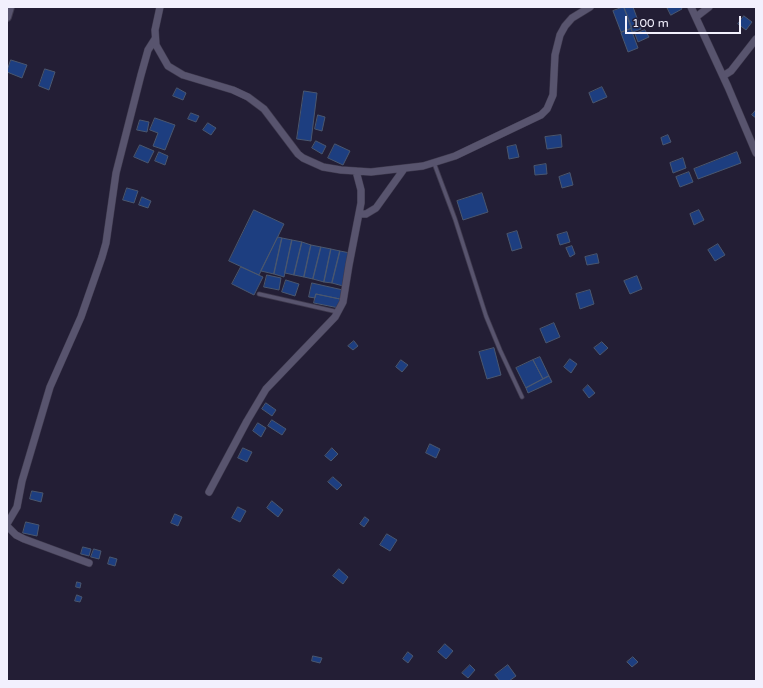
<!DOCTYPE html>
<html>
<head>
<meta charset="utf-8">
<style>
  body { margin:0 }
  #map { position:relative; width:763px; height:688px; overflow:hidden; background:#231e35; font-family:"Varela Round",sans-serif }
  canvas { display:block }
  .frame { position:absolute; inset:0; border:8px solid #f2f0fd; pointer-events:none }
  .scale { position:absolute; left:625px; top:16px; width:116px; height:18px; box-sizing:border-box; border:2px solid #f2f0fd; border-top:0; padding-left:5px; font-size:12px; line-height:14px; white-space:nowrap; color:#f2f0fd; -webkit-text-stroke:3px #231e35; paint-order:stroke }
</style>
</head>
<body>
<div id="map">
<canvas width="763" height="688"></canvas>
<div class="frame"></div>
<div class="scale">100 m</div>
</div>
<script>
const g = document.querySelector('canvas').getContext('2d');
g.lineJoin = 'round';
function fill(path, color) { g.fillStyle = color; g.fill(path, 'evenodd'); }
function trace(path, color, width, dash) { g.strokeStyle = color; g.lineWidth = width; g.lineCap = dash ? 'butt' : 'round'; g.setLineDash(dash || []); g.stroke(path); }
const building = new Path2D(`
  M 624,7 L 632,28 L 621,32 L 613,11 Z
  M 624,7 L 633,7 L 641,29 L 633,32 Z
  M 667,7 L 681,7 L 682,9 L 671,15 Z
  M 744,16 L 752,22 L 746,30 L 738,24 Z
  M 631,29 L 638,48 L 628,52 L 621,33 Z
  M 645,30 L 649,37 L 638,42 L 635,34 Z
  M 11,60 L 27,65 L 22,78 L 7,72 Z
  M 45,69 L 55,72 L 49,90 L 39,86 Z
  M 602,87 L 607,97 L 593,103 L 589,93 Z
  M 177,88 L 186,93 L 183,100 L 173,96 Z
  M 304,91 L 317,93 L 311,141 L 297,139 Z
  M 756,110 L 756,118 L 752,115 Z
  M 191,113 L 199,116 L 196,122 L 188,119 Z
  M 318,115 L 325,117 L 322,131 L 315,129 Z
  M 155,118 L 175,125 L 165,150 L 153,146 L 158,133 L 150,130 Z
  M 140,120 L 149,122 L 147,132 L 137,130 Z
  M 208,123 L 216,128 L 211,135 L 203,130 Z
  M 561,135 L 562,147 L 547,149 L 545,137 Z
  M 668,135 L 671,142 L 663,145 L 661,138 Z
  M 316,141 L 326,146 L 322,154 L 312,148 Z
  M 335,144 L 350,151 L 343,165 L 328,158 Z
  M 140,145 L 154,151 L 148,163 L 134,157 Z
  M 516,145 L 519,157 L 509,159 L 507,147 Z
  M 159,152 L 168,156 L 165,165 L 155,161 Z
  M 737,152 L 741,163 L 698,179 L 694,169 Z
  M 683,158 L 686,168 L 673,173 L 670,163 Z
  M 546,164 L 547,174 L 535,175 L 534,166 Z
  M 689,172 L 693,182 L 680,187 L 676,177 Z
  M 570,173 L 573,185 L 562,188 L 559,177 Z
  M 127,188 L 138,191 L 134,203 L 123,200 Z
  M 482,193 L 488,212 L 463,220 L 457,201 Z
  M 142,197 L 151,201 L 148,208 L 139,205 Z
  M 254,210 L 284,224 L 259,275 L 229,261 Z
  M 699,210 L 704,220 L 694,225 L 690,214 Z
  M 517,231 L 522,248 L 512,251 L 507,234 Z
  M 567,232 L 570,242 L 560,245 L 557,235 Z
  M 278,237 L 282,238 L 274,274 L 261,271 Z
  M 282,238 L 292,240 L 284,277 L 274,274 Z
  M 292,240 L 302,242 L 294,275 L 285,273 Z
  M 302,242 L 311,245 L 304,277 L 294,275 Z
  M 718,244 L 725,255 L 715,261 L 708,250 Z
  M 311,245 L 321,247 L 313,279 L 304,277 Z
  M 572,246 L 575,254 L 570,257 L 566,248 Z
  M 321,247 L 331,249 L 324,282 L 313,279 Z
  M 331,249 L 340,251 L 332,283 L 324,282 Z
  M 340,251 L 350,253 L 343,286 L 332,283 Z
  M 597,254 L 599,263 L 587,265 L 585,257 Z
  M 241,267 L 263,277 L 254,295 L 232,284 Z
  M 267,275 L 281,278 L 279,290 L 264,287 Z
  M 637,276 L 642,289 L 630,294 L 624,281 Z
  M 286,280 L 299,284 L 295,296 L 282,292 Z
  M 312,283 L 343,290 L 340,299 L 316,294 L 315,298 L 309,297 Z
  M 590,290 L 594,304 L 580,309 L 576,294 Z
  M 316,294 L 340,299 L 339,308 L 314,303 Z
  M 554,323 L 560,337 L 546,343 L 540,329 Z
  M 354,341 L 358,346 L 353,350 L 348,346 Z
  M 602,342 L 608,348 L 600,355 L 594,348 Z
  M 494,348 L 501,375 L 487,379 L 479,352 Z
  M 540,357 L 549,376 L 543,379 L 533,360 Z
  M 570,359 L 577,364 L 571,373 L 564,367 Z
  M 401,360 L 408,365 L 402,372 L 396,367 Z
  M 533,360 L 543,379 L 526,388 L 516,368 Z
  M 549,376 L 552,382 L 528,393 L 526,388 Z
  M 588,385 L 595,393 L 589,398 L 583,390 Z
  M 266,403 L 276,410 L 272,416 L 262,409 Z
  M 272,420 L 286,429 L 282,435 L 268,426 Z
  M 258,423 L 266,428 L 261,437 L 253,431 Z
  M 430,444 L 440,449 L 436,458 L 426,453 Z
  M 243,448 L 252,452 L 247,462 L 238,458 Z
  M 332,448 L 338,454 L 331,461 L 325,456 Z
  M 333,477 L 342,485 L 337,490 L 328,482 Z
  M 32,491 L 43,493 L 41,502 L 30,499 Z
  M 272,501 L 283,510 L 278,517 L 267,508 Z
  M 238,507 L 246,511 L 240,522 L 232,518 Z
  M 175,514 L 182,517 L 178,526 L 171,523 Z
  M 365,517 L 369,520 L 364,527 L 360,524 Z
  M 26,522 L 39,525 L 37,536 L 23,533 Z
  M 387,534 L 397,540 L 390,551 L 380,545 Z
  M 83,547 L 91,549 L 89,556 L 81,554 Z
  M 94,549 L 101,551 L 99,559 L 91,557 Z
  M 110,557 L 117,559 L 115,566 L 108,564 Z
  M 339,569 L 348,577 L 343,584 L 333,576 Z
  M 77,582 L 81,583 L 80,588 L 76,587 Z
  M 77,595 L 82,597 L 80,602 L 75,601 Z
  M 445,644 L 453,651 L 446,659 L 438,652 Z
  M 408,652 L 413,656 L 408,663 L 403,659 Z
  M 313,656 L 322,658 L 320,663 L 312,661 Z
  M 633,657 L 638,662 L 632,667 L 627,662 Z
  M 470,665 L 475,670 L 468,678 L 462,673 Z
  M 508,665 L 516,676 L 509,681 L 500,681 L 495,675 Z`);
fill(building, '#1d3e80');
trace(building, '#4a576f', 1);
const service = new Path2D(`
  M 434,163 L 455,219 L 486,316 L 500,350 L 522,397
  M 259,294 L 338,312`);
const minor = new Path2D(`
  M 160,7 L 155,30 L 156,45 L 168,66 L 183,75 L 233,90 L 248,97 L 264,109 L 298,154 L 303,158 L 323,167 L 341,170 L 371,172 L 423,166 L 455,156 L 541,115 L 547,109 L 553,95 L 555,55 L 560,35 L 565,26 L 572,18 L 590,7
  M 691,7 L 728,87 L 756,153
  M 696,17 L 709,7
  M 723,76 L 731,71 L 756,39
  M 359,214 L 366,214 L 376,208 L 404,169
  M 209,492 L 247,421 L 266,389 L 335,317 L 343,302 L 349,265 L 361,203 L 361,190 L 356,171
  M 7,524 L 17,507 L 22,481 L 50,387 L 81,317 L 102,257 L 106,243 L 116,173 L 141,75 L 148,50 L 155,39
  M 7,526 L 16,535 L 24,539 L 89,563`);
const tertiary = new Path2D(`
  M 7,17 L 10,7`);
trace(service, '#3f3a4e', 5);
trace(minor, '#3f3a4e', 8);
trace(tertiary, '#3f3a4e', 10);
trace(service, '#58546e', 3.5);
trace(minor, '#58546e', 7);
trace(tertiary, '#58546e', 8);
</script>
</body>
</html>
